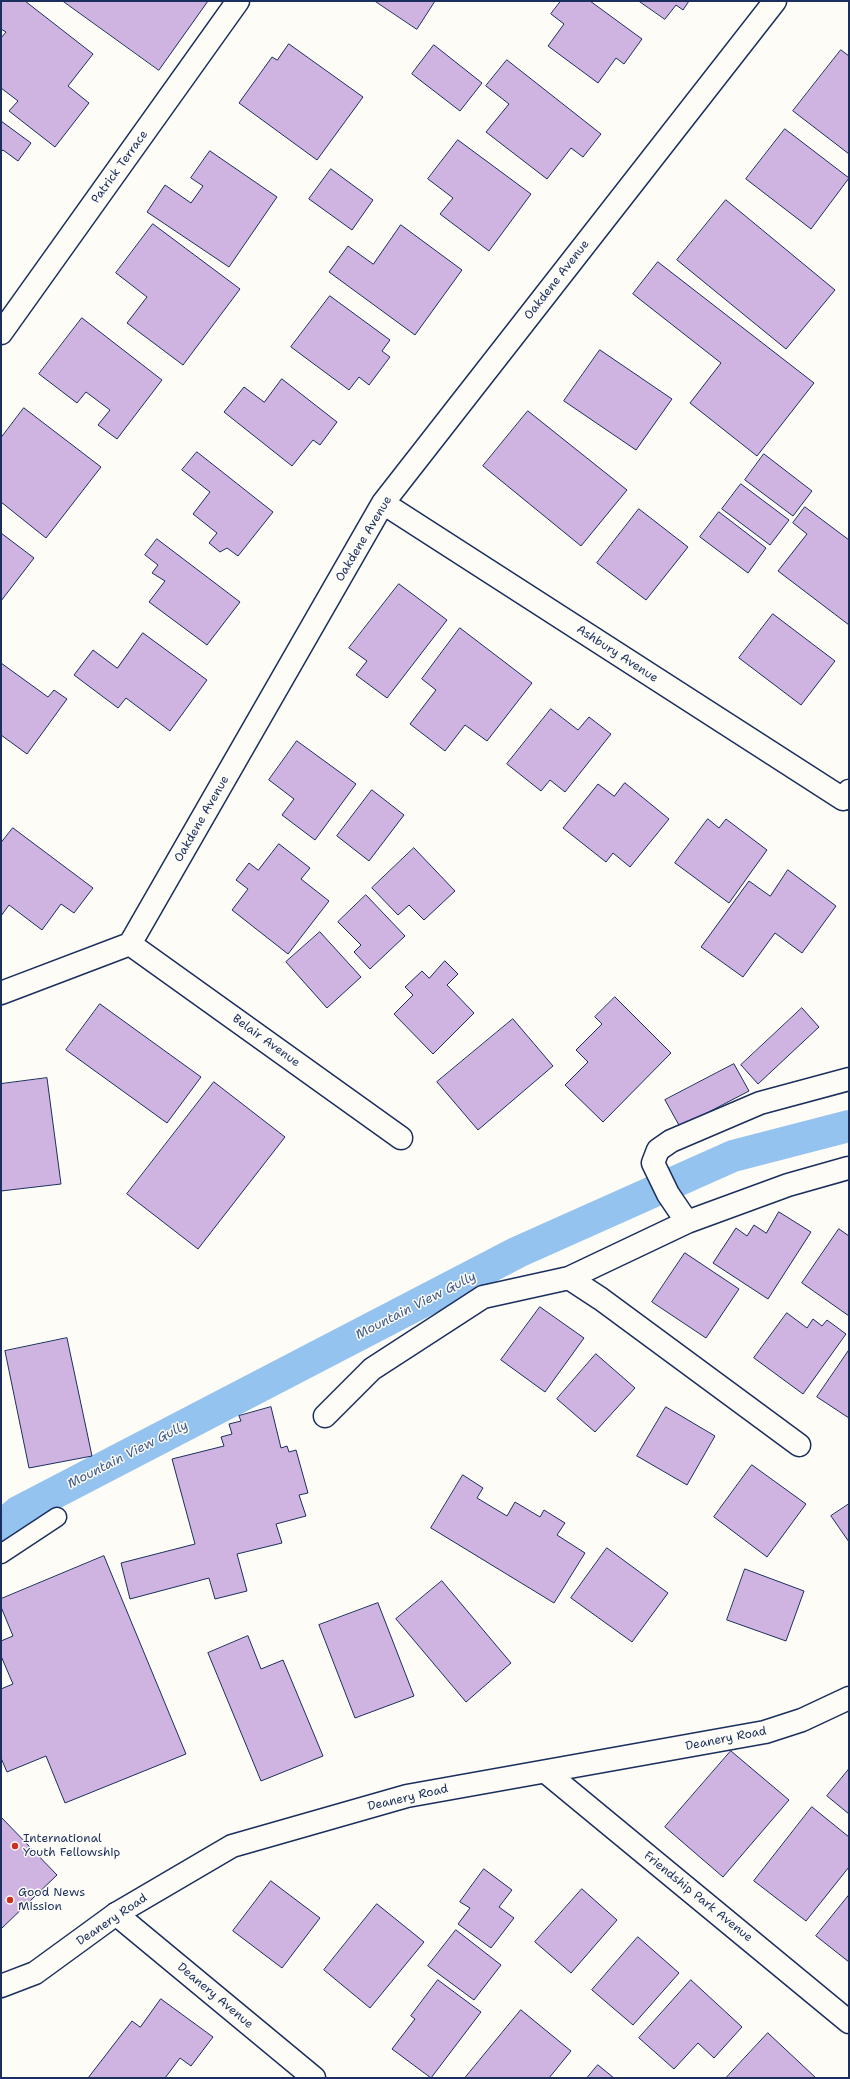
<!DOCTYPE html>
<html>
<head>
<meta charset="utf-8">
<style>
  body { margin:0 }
  #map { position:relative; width:850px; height:2079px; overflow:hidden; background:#fdfcf7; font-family:"Shantell Sans",sans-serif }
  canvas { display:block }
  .frame { position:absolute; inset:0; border:2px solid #1b2f5e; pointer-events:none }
</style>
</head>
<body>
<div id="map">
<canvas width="850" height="2079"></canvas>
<div class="frame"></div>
</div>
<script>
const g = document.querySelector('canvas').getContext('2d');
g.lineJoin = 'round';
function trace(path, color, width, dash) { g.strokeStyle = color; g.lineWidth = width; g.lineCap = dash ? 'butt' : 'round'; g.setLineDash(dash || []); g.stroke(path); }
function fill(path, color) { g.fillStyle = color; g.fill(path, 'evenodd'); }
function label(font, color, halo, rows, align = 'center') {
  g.font = font + ' "Shantell Sans",sans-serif'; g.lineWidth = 3; g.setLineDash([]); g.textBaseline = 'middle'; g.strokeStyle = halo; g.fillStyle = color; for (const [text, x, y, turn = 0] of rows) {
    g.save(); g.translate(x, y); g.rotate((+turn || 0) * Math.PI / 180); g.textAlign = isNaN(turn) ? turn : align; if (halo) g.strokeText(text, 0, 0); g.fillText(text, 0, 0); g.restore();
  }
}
trace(new Path2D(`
  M 1,1527 L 18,1512 L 518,1252 L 733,1156 L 849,1126`), '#94c3ef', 32);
const building = new Path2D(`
  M 1,1 L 25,1 L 93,54 L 68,86 L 89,103 L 55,147 L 9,111 L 18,101 L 1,88 L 1,38 L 6,32 L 1,29 Z
  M 63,1 L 208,1 L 159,70 Z
  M 375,1 L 435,1 L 417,29 Z
  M 561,1 L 590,1 L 642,39 L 624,64 L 616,58 L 598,83 L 548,46 L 564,24 L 551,14 Z
  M 639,1 L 689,1 L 683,10 L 676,5 L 665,19 Z
  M 289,44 L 363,97 L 317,160 L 239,103 L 272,57 L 277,60 Z
  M 434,45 L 482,83 L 460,111 L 412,74 Z
  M 841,50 L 849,56 L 849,154 L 793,111 Z
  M 507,60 L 601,134 L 583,157 L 571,148 L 547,179 L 486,132 L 509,104 L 486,86 Z
  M 1,121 L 31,143 L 18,161 L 3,150 L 1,152 Z
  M 785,129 L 849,178 L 811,229 L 746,179 Z
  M 458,140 L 531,194 L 489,251 L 440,214 L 453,198 L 428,179 Z
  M 210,151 L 277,197 L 229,267 L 147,212 L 165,185 L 191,203 L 203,186 L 191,178 Z
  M 331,169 L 373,200 L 352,230 L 309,199 Z
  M 726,200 L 835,290 L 786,349 L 677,260 Z
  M 153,224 L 240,289 L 183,365 L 127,323 L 147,297 L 116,273 Z
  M 401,225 L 462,270 L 415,335 L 329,272 L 348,246 L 373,264 Z
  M 658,262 L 814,383 L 757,456 L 690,403 L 721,363 L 633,294 Z
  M 330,296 L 390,340 L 382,351 L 390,357 L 369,385 L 359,377 L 349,390 L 291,347 Z
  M 82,318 L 162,380 L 117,439 L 98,425 L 110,410 L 86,392 L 77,403 L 39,374 Z
  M 600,350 L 672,399 L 636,450 L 564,401 Z
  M 282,379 L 337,422 L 320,445 L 313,440 L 292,466 L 224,412 L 244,387 L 264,402 Z
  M 24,408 L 101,467 L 46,538 L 1,502 L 1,438 Z
  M 528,411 L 627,490 L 581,546 L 483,466 Z
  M 197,452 L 273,512 L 238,556 L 227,548 L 220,552 L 209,543 L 217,533 L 193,514 L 210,492 L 182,470 Z
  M 764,454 L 812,491 L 793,516 L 745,480 Z
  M 741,484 L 789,520 L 770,545 L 722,509 Z
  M 805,507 L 849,540 L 849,625 L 778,571 L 807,534 L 793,523 Z
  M 639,509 L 688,547 L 646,600 L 597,563 Z
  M 719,512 L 766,548 L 748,573 L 700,537 Z
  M 1,533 L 34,558 L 1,601 Z
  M 157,539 L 240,602 L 207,645 L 149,602 L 165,581 L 152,573 L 158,565 L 145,555 Z
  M 399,584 L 447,620 L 387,698 L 356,675 L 367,661 L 349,648 Z
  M 773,614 L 835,661 L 801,705 L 739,658 Z
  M 460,628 L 532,683 L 487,741 L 465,725 L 445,751 L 410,724 L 436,690 L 422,679 Z
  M 143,633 L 207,680 L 170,731 L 126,698 L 118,708 L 74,675 L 93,650 L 117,668 Z
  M 1,663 L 48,697 L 54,690 L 67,699 L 27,754 L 1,735 Z
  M 551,709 L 578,730 L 589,717 L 611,734 L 565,792 L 550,780 L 541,791 L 507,764 Z
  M 297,741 L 356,784 L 315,840 L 282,815 L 294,799 L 269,780 Z
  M 625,783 L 669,819 L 630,867 L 613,853 L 606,862 L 563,828 L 598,784 L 614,796 Z
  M 372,790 L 404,815 L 369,861 L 337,836 Z
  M 708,819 L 719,828 L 726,819 L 767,850 L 729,903 L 675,863 Z
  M 13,828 L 93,888 L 74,913 L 61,904 L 42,930 L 9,905 L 1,916 L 1,843 Z
  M 279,844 L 310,868 L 301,879 L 329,901 L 288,954 L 232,910 L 248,889 L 236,880 L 249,863 L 258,870 Z
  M 414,848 L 455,891 L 424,920 L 409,905 L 398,915 L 372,888 Z
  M 788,870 L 836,906 L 802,953 L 775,933 L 743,977 L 701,947 L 749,881 L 770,896 Z
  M 366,895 L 405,936 L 370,969 L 354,952 L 361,945 L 338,922 Z
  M 320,932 L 361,977 L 327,1008 L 286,962 Z
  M 445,961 L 458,974 L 447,985 L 474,1013 L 433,1054 L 394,1014 L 413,995 L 405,987 L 422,971 L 429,978 Z
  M 615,997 L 671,1053 L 603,1122 L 565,1085 L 588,1062 L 576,1050 L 602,1024 L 595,1017 Z
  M 100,1004 L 201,1077 L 167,1123 L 66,1050 Z
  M 802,1008 L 819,1027 L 758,1084 L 741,1065 Z
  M 513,1019 L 553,1066 L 478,1130 L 437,1082 Z
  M 734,1064 L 749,1091 L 680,1127 L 665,1100 Z
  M 47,1078 L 61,1184 L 1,1191 L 1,1084 Z
  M 214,1082 L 285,1137 L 198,1249 L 127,1194 Z
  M 779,1212 L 811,1232 L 768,1299 L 713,1263 L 736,1228 L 747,1236 L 754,1225 L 766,1233 Z
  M 839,1229 L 849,1236 L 849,1316 L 802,1283 Z
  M 685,1253 L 739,1289 L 706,1338 L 652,1302 Z
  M 540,1307 L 584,1338 L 545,1392 L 501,1360 Z
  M 787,1313 L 807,1328 L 813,1319 L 822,1326 L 827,1320 L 846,1334 L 803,1394 L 754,1358 Z
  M 67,1338 L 92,1456 L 29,1468 L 5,1351 Z
  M 849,1350 L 849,1418 L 817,1397 Z
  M 596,1354 L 635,1388 L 595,1432 L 557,1399 Z
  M 271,1407 L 281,1448 L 287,1446 L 289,1452 L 296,1450 L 308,1493 L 299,1495 L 306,1516 L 276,1524 L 282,1543 L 237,1554 L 247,1591 L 215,1599 L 209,1578 L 130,1599 L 121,1563 L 195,1544 L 172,1459 L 224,1446 L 221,1437 L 232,1434 L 229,1424 L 241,1421 L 239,1416 Z
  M 666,1407 L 715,1436 L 687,1485 L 637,1456 Z
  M 752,1465 L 806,1504 L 767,1557 L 714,1517 Z
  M 463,1475 L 483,1488 L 477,1498 L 507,1516 L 515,1502 L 540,1517 L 544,1510 L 565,1523 L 557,1535 L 585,1553 L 554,1603 L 431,1528 Z
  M 849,1504 L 849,1542 L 831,1516 Z
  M 607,1548 L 668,1593 L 632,1642 L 571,1598 Z
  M 104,1556 L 186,1754 L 65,1803 L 46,1756 L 7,1772 L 1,1758 L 1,1689 L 13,1684 L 1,1656 L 1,1641 L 13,1636 L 1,1607 L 1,1599 Z
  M 745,1569 L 804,1591 L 786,1641 L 727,1620 Z
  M 442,1581 L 511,1663 L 466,1702 L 396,1619 Z
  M 378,1603 L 414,1696 L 355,1718 L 319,1625 Z
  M 248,1636 L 261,1669 L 283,1660 L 323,1756 L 261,1781 L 208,1653 Z
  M 731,1751 L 789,1800 L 723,1877 L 665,1827 Z
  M 849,1769 L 849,1814 L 827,1796 Z
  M 812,1807 L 849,1837 L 849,1867 L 806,1921 L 754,1881 Z
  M 1,1817 L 57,1875 L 1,1929 Z
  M 484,1869 L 512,1890 L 499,1907 L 514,1918 L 491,1948 L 458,1924 L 470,1908 L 460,1902 Z
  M 271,1881 L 320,1918 L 282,1968 L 233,1931 Z
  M 582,1889 L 617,1920 L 571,1973 L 535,1942 Z
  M 849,1895 L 849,1962 L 816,1936 Z
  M 377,1904 L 424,1942 L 370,2008 L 324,1970 Z
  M 456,1930 L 501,1965 L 474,2000 L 428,1966 Z
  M 638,1937 L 679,1973 L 633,2025 L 592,1990 Z
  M 438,1980 L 481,2012 L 431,2078 L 392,2049 L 415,2019 L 411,2016 Z
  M 691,1980 L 742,2027 L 714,2058 L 698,2043 L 674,2069 L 639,2038 Z
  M 161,1999 L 213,2037 L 191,2066 L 180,2058 L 165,2078 L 88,2078 L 132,2021 L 140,2027 Z
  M 521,2010 L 571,2051 L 549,2078 L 465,2078 Z
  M 768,2033 L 816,2078 L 726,2078 Z
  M 598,2065 L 614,2078 L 587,2078 Z`);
fill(building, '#cfb4e2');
trace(building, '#1b2f5e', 1);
const service = new Path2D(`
  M 1,1554 L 57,1517`);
const minor = new Path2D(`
  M 1,333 L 238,1
  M 383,503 L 843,799 L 849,791
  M 130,944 L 401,1138
  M 1,993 L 130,944 L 383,503 L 775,1
  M 687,1222 L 668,1194 L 653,1163 L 658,1150 L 671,1141 L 760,1103 L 849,1079
  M 325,1416 L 372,1369 L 483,1297 L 569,1278
  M 799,1445 L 601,1299 L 569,1278 L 687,1222 L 788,1185 L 848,1168
  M 546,1772 L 849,2022
  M 116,1914 L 314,2078`);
const tertiary = new Path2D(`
  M 1,1986 L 35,1973 L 116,1914 L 232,1846 L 407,1796 L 765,1732 L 802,1720 L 849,1698`);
trace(service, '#1b2f5e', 21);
trace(minor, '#1b2f5e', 25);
trace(tertiary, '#1b2f5e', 25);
trace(service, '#fdfcf7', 18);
trace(minor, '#fdfcf7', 22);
trace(tertiary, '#fdfcf7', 22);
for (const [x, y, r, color] of [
  [15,1846,4,"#c8321e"],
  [10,1900,4,"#c8321e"]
]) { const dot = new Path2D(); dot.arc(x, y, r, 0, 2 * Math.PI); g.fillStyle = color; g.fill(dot); trace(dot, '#fdfcf7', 1.5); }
label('12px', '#1b2f5e', '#fdfcf7', [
  ["Patrick Terrace",120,167,-54],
  ["Oakdene Avenue",557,280,-52],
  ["Oakdene Avenue",364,539,-59],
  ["Ashbury Avenue",617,654,33],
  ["Oakdene Avenue",202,819,-60],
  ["Belair Avenue",266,1041,36],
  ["Deanery Road",726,1739,-11],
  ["Deanery Road",408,1798,-13],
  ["Friendship Park Avenue",698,1897,39],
  ["Deanery Road",112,1920,-34],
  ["Deanery Avenue",215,1996,40]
]);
label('12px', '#1b2f5e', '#fdfcf7', [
  ["International",23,1839],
  ["Youth Fellowship",23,1853],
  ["Good News",18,1893],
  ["Mission",18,1907]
], 'left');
label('italic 13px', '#3f5b8a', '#fdfcf7', [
  ["Mountain View Gully",416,1306,-27],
  ["Mountain View Gully",128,1455,-27]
]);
</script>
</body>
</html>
